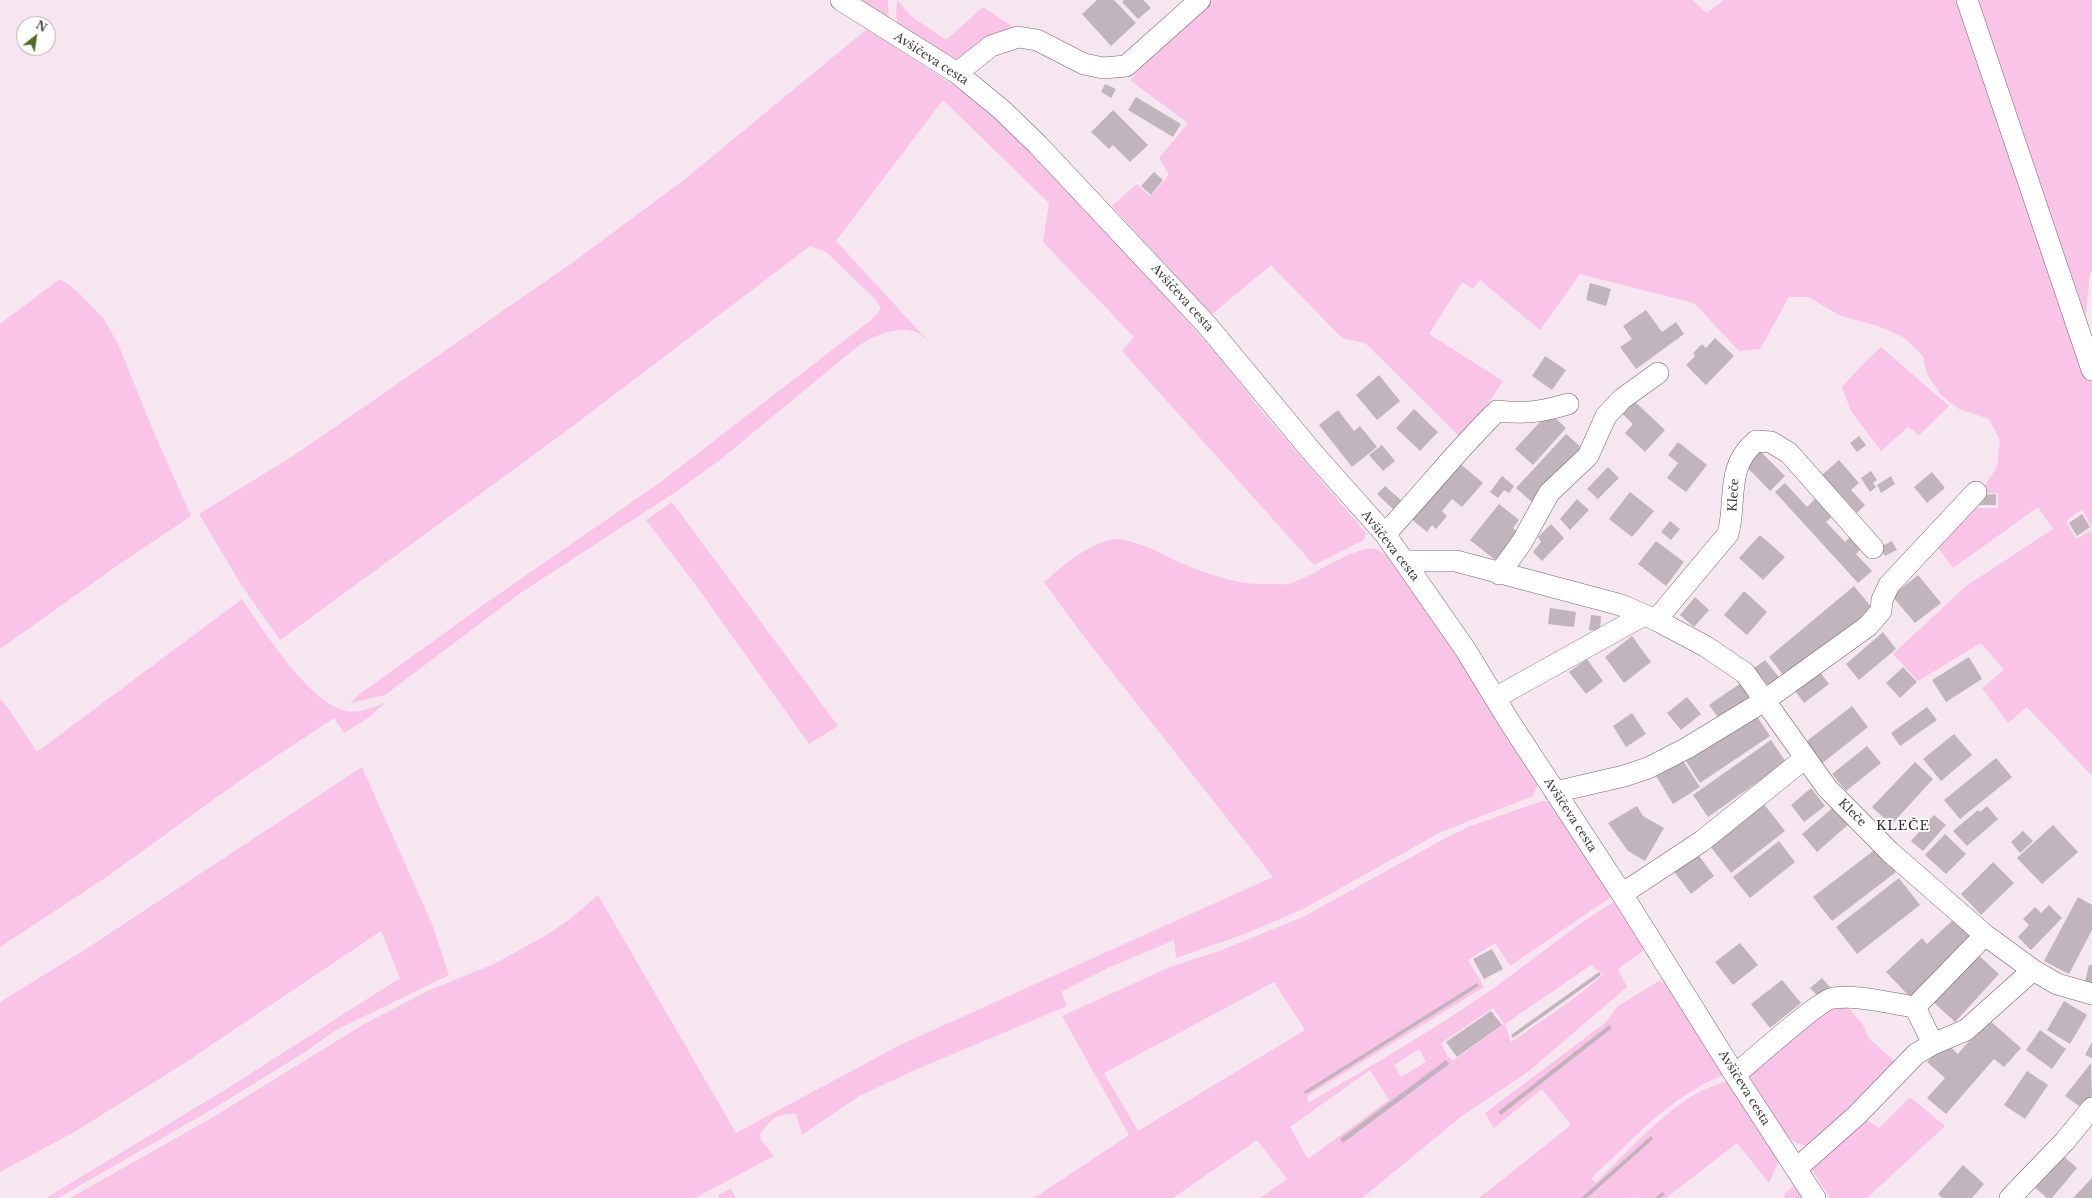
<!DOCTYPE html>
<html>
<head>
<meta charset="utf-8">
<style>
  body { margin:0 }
  #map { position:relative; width:2092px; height:1198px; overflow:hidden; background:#f5e6f0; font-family:"Libre Baskerville",serif }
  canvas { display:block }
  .north { position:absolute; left:16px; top:16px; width:40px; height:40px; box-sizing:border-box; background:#fff; border:1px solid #b2b0b1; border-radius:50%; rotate:30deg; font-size:11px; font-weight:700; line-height:16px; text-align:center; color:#3f393d }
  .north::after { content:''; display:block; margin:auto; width:14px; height:18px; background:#4f6e24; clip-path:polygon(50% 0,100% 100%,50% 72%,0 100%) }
</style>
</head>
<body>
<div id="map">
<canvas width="2092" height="1198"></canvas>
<div class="north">N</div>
</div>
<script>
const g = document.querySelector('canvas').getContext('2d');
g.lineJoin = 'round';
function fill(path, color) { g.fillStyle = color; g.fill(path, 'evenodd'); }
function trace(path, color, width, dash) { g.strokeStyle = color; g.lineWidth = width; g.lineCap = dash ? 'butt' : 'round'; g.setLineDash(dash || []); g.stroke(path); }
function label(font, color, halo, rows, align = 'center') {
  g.font = font + ' "Libre Baskerville",serif'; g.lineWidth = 3.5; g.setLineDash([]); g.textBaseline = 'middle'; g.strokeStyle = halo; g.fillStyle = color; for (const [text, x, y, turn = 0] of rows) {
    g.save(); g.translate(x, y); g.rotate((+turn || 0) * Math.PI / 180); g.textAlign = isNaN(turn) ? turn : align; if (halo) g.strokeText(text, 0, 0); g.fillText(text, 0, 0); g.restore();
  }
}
fill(new Path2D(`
  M 856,0 L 888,0 L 889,22 Z
  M 897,0 L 911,16 L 946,40 L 983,7 L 1016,29 L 955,64 L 899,28 L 896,17 Z
  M 1212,0 L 1692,0 L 1707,13 L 1724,0 L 1961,0 L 2078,350 L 2092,382 L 2092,528 L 2082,509 L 2066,521 L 2076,539 L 2092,530 L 2092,776 L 2027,707 L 2008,723 L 1982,688 L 2004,670 L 1981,643 L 1918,681 L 1893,654 L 1966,586 L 2053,529 L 2038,507 L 1953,568 L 1934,542 L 1967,508 L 1998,508 L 1998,493 L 1980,493 L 1997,467 L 2000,440 L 1989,419 L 1959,409 L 1942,396 L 1927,374 L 1923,356 L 1903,337 L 1878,326 L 1841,316 L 1808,297 L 1789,297 L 1760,349 L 1739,351 L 1694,303 L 1580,274 L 1540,330 L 1480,280 L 1473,289 L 1462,282 L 1429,334 L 1503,381 L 1463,440 L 1365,343 L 1342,338 L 1271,265 L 1211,315 L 1112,206 L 1137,184 L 1150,197 L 1169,175 L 1159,158 L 1188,123 L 1131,81 L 1135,73 Z
  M 1974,0 L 2092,0 L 2092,272 L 2090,273 L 2084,333 Z
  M 867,29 L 973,98 L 1004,124 L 1106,227 L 1229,369 L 1259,408 L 1366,533 L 1364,540 L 1314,565 L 1122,351 L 1134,337 L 1043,242 L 1049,203 L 943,100 L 836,241 L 932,345 C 928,341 924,337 920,334 C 900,323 874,336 858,346 L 720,460 L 674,493 L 522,592 L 385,695 L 350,703 L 360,694 L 486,603 L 658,484 L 871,320 L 881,309 L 876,300 L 826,252 L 810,246 L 565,432 L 280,640 L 240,583 L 199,514 L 296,454 L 572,263 L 685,179 Z
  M 60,279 L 77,291 L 103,318 L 118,344 L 155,435 L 191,516 L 121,563 L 0,649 L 0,324 Z
  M 1881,347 L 1949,406 L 1919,435 L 1908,427 L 1881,451 L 1851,411 L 1842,387 L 1863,364 Z
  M 672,502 L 838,726 L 809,744 L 698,588 L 646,520 Z
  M 1113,539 C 1138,540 1157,552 1179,562 C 1207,574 1238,586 1270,584 C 1276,584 1282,585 1288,584 C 1311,578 1354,545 1375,549 C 1379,550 1383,553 1386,555 L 1460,660 L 1538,784 L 1533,796 L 1441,832 L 1303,909 L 1242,935 L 1176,958 L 1174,940 L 1110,967 L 1061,992 L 1067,1006 L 915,1070 L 859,1096 L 802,1135 L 796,1114 C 775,1113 772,1119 760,1134 L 761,1140 L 774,1156 L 695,1198 L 70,1198 L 215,1116 L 364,1024 L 432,989 L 494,964 L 545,936 L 569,920 L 598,895 L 736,1133 L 902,1044 L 1273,877 L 1082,634 L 1044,582 C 1065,564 1085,546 1113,539 Z
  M 242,599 C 263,630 309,703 346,711 C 359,714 373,707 385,703 L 368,718 L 344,733 L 334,718 L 245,777 L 105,878 L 0,947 L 0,699 L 9,709 L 37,752 Z
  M 362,767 L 432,924 L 449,975 L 336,1030 L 305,1052 L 211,1110 L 58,1198 L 46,1198 L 228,1088 L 400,978 L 381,931 L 183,1064 L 76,1131 L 0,1172 L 0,1002 L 83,951 Z
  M 1542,801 L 1550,802 L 1611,897 L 1510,966 L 1495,943 L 1468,960 L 1484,987 L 1307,1096 L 1308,1103 C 1366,1069 1425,1035 1481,997 C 1526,966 1567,930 1614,902 L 1644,950 L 1618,969 L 1627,987 L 1529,1071 L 1462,1116 L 1362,1198 L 1260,1198 L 1287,1179 L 1257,1140 L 1173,1198 L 1034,1198 L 1129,1135 L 1062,1016 L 1170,967 L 1219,951 L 1303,917 L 1444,839 L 1468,827 ZM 1591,965 L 1603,975 L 1569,1002 L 1511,1042 L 1505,1024 ZM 1274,982 L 1305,1030 L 1138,1131 L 1104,1073 ZM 1493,1008 L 1504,1024 L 1453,1061 L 1448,1057 L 1441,1043 ZM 1419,1049 L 1426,1062 L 1401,1077 L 1394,1065 ZM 1370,1070 L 1389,1100 L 1308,1159 L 1290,1127 Z
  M 1659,981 L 1666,984 L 1724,1075 C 1685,1090 1656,1116 1627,1144 C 1615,1156 1602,1167 1591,1179 L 1596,1183 C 1625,1154 1665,1110 1701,1091 C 1709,1087 1719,1084 1727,1081 L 1779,1161 L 1769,1183 L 1737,1143 L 1666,1198 L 1636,1198 L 1634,1196 L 1631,1198 L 1479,1198 L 1571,1125 L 1542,1089 L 1494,1128 L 1485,1113 L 1605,1023 L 1618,1006 Z
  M 1846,1005 L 1863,1025 L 1869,1038 L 1895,1062 L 1884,1081 L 1808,1146 C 1803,1145 1798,1144 1793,1141 C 1779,1131 1760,1093 1750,1077 L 1750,1072 L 1817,1013 Z
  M 1910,1097 L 1945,1126 L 1867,1198 L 1830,1198 L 1810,1167 L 1863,1118 L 1879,1128 Z
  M 1794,1185 L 1803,1198 L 1784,1198 L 1785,1194 Z
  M 731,1189 L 736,1198 L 720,1198 L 718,1195 Z`), '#fac3e8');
fill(new Path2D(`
  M 1097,0 L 1114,0 L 1136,23 L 1111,46 L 1082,14 Z
  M 1124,0 L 1143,0 L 1151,8 L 1138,19 L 1122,2 Z
  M 1105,84 L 1116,89 L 1111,98 L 1101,92 Z
  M 1136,97 L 1181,124 L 1173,137 L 1128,110 Z
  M 1113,110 L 1148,145 L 1130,162 L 1113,145 L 1109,149 L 1091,132 Z
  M 1154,172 L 1163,180 L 1151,195 L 1141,186 Z
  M 1590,283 L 1611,289 L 1606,306 L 1586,300 Z
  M 1646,310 L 1662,332 L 1676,322 L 1684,334 L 1636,369 L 1620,347 L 1632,339 L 1623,326 Z
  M 1715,338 L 1734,356 L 1706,385 L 1686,365 L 1695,356 L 1693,353 L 1702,344 L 1706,348 Z
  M 1545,356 L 1566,370 L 1552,390 L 1532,376 Z
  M 1379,375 L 1400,401 L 1377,420 L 1356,395 Z
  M 1631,398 L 1665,430 L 1645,452 L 1625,433 L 1633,424 L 1619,411 Z
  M 1414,409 L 1438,432 L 1420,451 L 1396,428 Z
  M 1338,410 L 1354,431 L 1360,426 L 1377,447 L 1352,467 L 1319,425 Z
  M 1549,412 L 1566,428 L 1533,465 L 1515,449 Z
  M 1566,434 L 1583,449 L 1533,503 L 1516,488 Z
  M 1859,436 L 1866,445 L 1857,452 L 1850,443 Z
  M 1678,442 L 1707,465 L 1686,492 L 1667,478 L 1678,463 L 1668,455 Z
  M 1382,445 L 1395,461 L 1383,471 L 1369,455 Z
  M 1758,449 L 1785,476 L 1770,491 L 1743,463 Z
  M 1839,460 L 1859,483 L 1851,490 L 1865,505 L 1857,513 L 1822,475 Z
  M 1457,461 L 1483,483 L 1462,507 L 1452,499 L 1442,511 L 1447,516 L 1436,529 L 1432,525 L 1427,532 L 1409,517 Z
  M 1608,467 L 1619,478 L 1598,499 L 1587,489 Z
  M 1871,471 L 1877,480 L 1873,483 L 1876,487 L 1870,492 L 1861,478 Z
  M 1932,472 L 1945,488 L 1927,503 L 1914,487 Z
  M 1502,476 L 1514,486 L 1509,493 L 1504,490 L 1498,498 L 1490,492 Z
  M 1891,476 L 1895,484 L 1881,493 L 1877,485 Z
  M 1785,483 L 1807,507 L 1819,495 L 1835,514 L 1826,522 L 1845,542 L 1852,535 L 1863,547 L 1856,554 L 1872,571 L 1858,583 L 1775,492 Z
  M 1385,486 L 1403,502 L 1395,511 L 1377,494 Z
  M 1630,492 L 1654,511 L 1632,537 L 1609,519 Z
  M 1996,494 L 1996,505 L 1977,505 L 1977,495 Z
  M 1577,499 L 1589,510 L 1570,530 L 1560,519 Z
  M 1499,504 L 1519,520 L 1513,528 L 1521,535 L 1499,563 L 1470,540 Z
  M 2082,514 L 2090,527 L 2077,536 L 2069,523 Z
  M 1670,521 L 1680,529 L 1671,540 L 1661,532 Z
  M 1551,524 L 1564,538 L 1542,561 L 1533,552 L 1541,542 L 1538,537 Z
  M 1760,535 L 1785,557 L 1763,580 L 1739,558 Z
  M 1656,541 L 1684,562 L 1666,586 L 1638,564 Z
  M 1892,541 L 1897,550 L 1885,556 L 1880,547 Z
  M 1918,575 L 1941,603 L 1915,623 L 1892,596 Z
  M 1854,586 L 1873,609 L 1788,681 L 1769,657 Z
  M 1744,591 L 1767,612 L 1747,635 L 1724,615 Z
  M 1695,597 L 1709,610 L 1694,627 L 1680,615 Z
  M 1550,608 L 1576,612 L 1574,627 L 1548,624 Z
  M 1591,615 L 1601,616 L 1600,631 L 1589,630 Z
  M 1883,632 L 1896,649 L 1859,680 L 1846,664 Z
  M 1632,636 L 1651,662 L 1624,683 L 1605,657 Z
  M 1969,657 L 1982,679 L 1946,702 L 1932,680 Z
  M 1587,659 L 1603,681 L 1586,694 L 1569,672 Z
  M 1765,660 L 1783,682 L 1773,691 L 1754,668 Z
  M 1903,667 L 1917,682 L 1900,698 L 1886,683 Z
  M 1817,668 L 1829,684 L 1804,703 L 1792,687 Z
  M 1741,683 L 1754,701 L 1722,723 L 1709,705 Z
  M 1687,697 L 1701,714 L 1681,730 L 1667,713 Z
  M 1852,706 L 1868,727 L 1820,765 L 1803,744 Z
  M 1927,707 L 1937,720 L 1900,746 L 1891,733 Z
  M 1754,712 L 1770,736 L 1700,783 L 1684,758 Z
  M 1632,713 L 1646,734 L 1626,747 L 1613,726 Z
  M 1954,734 L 1972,755 L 1941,781 L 1923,759 Z
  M 1771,740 L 1786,762 L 1708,817 L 1693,795 Z
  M 1867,746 L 1881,763 L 1846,791 L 1832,774 Z
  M 1996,758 L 2012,777 L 1960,819 L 1944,800 Z
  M 1682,759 L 1700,787 L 1673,804 L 1656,776 Z
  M 1915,762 L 1933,779 L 1891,825 L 1872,807 Z
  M 1811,788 L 1825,806 L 1804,822 L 1791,805 Z
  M 1764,804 L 1785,831 L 1731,873 L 1710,846 Z
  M 1637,806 L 1643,816 L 1664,828 L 1645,861 L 1628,851 L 1608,823 Z
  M 1835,806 L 1850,823 L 1817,852 L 1802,834 Z
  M 1987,806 L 1998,819 L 1967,846 L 1953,831 L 1978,810 L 1980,812 Z
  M 1934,815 L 1946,825 L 1923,851 L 1911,841 Z
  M 2053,825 L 2078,852 L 2042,884 L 2017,858 Z
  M 2023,831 L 2033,841 L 2020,853 L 2011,842 Z
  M 1945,834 L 1966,854 L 1946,874 L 1925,855 Z
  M 1779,841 L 1795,862 L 1750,898 L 1733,877 Z
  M 1877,848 L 1896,872 L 1832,921 L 1813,897 Z
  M 1697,853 L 1714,876 L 1691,894 L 1673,870 Z
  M 1993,862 L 2014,883 L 1981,915 L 1961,894 Z
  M 1899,878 L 1920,905 L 1857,954 L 1836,927 Z
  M 2078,897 L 2092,905 L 2092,930 L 2069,974 L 2044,961 Z
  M 2049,905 L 2062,918 L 2031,950 L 2018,937 L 2029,925 L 2023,919 L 2035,907 L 2041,913 Z
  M 1955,918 L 1974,938 L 1911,998 L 1886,972 L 1922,938 L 1927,944 Z
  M 1740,943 L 1758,965 L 1733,985 L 1715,962 Z
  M 1492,949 L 1503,969 L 1484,979 L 1473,959 Z
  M 1975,952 L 1999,974 L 1955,1022 L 1931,1000 Z
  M 2089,965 L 2092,965 L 2092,988 L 2084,986 Z
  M 1599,972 L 1601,975 L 1513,1038 L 1511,1035 Z
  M 1822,978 L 1830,987 L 1819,997 L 1810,988 Z
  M 1782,980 L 1801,1003 L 1770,1028 L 1751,1004 Z
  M 1477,983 L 1479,986 L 1306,1094 L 1303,1092 Z
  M 2064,1001 L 2087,1015 L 2070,1044 L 2047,1030 Z
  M 1491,1011 L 1502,1025 L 1457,1057 L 1446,1042 Z
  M 1988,1019 L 2021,1048 L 2004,1067 L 1994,1059 L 1946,1114 L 1927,1098 L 1945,1078 L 1927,1062 L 1945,1042 L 1958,1054 Z
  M 1609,1025 L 1612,1028 L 1501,1115 L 1498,1112 Z
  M 2040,1030 L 2066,1049 L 2052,1069 L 2026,1050 Z
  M 2092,1042 L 2092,1058 L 2085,1055 Z
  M 1446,1060 L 1449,1064 L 1343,1143 L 1340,1139 Z
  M 2091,1063 L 2092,1095 L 2082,1108 L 2065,1096 Z
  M 2027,1071 L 2048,1085 L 2025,1119 L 2004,1105 Z
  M 1651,1136 L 1653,1139 L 1587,1198 L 1581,1198 Z
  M 2059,1152 L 2077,1168 L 2052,1198 L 2047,1198 L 2032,1185 Z
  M 1963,1165 L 1984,1184 L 1972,1198 L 1942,1198 L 1938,1194 Z
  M 2092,1178 L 2092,1198 L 2073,1198 Z
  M 1662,1192 L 1665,1194 L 1661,1198 L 1655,1198 Z`), '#c2b4bd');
const minor = new Path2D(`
  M 841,0 L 957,73 L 1002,110 L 1038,145 L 1206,324 L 1313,453 L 1385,534 L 1465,649 L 1509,721 L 1622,894 L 1735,1075 L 1815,1198
  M 1967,0 L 2092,370
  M 957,73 L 991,46 L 1018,37 L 1037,40 L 1084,64 L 1103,68 L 1126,66 L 1200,0
  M 1385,534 C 1423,494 1457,450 1497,411 C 1525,414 1541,412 1568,404
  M 1404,561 L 1456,561 L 1621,605 L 1656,620 L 1705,646 L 1745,673 L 1827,788 L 1890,852 L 1985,935 L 2033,970 L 2057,984 L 2092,994
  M 1499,574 L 1522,542 L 1549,493 L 1588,456 L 1606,416 L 1622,399 L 1658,373
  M 1656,620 L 1728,534 C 1737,500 1725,467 1756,441 L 1771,442 L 1789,453 L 1873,548
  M 1495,698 L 1644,615
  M 1555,792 L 1624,776 L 1648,768 L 1687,748 L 1764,701 L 1868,626 L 1881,611 L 1882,600 L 1889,585 L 1976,492
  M 1622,894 L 1702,841 L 1804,759
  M 1915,1007 L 1933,1044
  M 1735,1075 C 1749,1063 1821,999 1833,998 C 1860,995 1889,1003 1915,1007 L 1985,935
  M 1796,1169 L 1857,1115 L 1916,1054 L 1933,1044 L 1966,1030 L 2033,970
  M 2010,1198 L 2065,1141 L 2092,1108`);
trace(minor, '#73656e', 22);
trace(minor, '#fff', 21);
label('12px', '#3f393d', '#fff', [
  ["Avšičeva cesta",931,59,33],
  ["Avšičeva cesta",1182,298,48],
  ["Kleče",1734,495,-86],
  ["Avšičeva cesta",1390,546,52],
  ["Kleče",1852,813,45],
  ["Avšičeva cesta",1570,815,57],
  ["Avšičeva cesta",1744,1088,58]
]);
g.letterSpacing = '1px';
label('13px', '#352a32', '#fff', [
  ["KLEČE",1903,826]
]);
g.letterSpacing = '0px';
</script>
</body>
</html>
